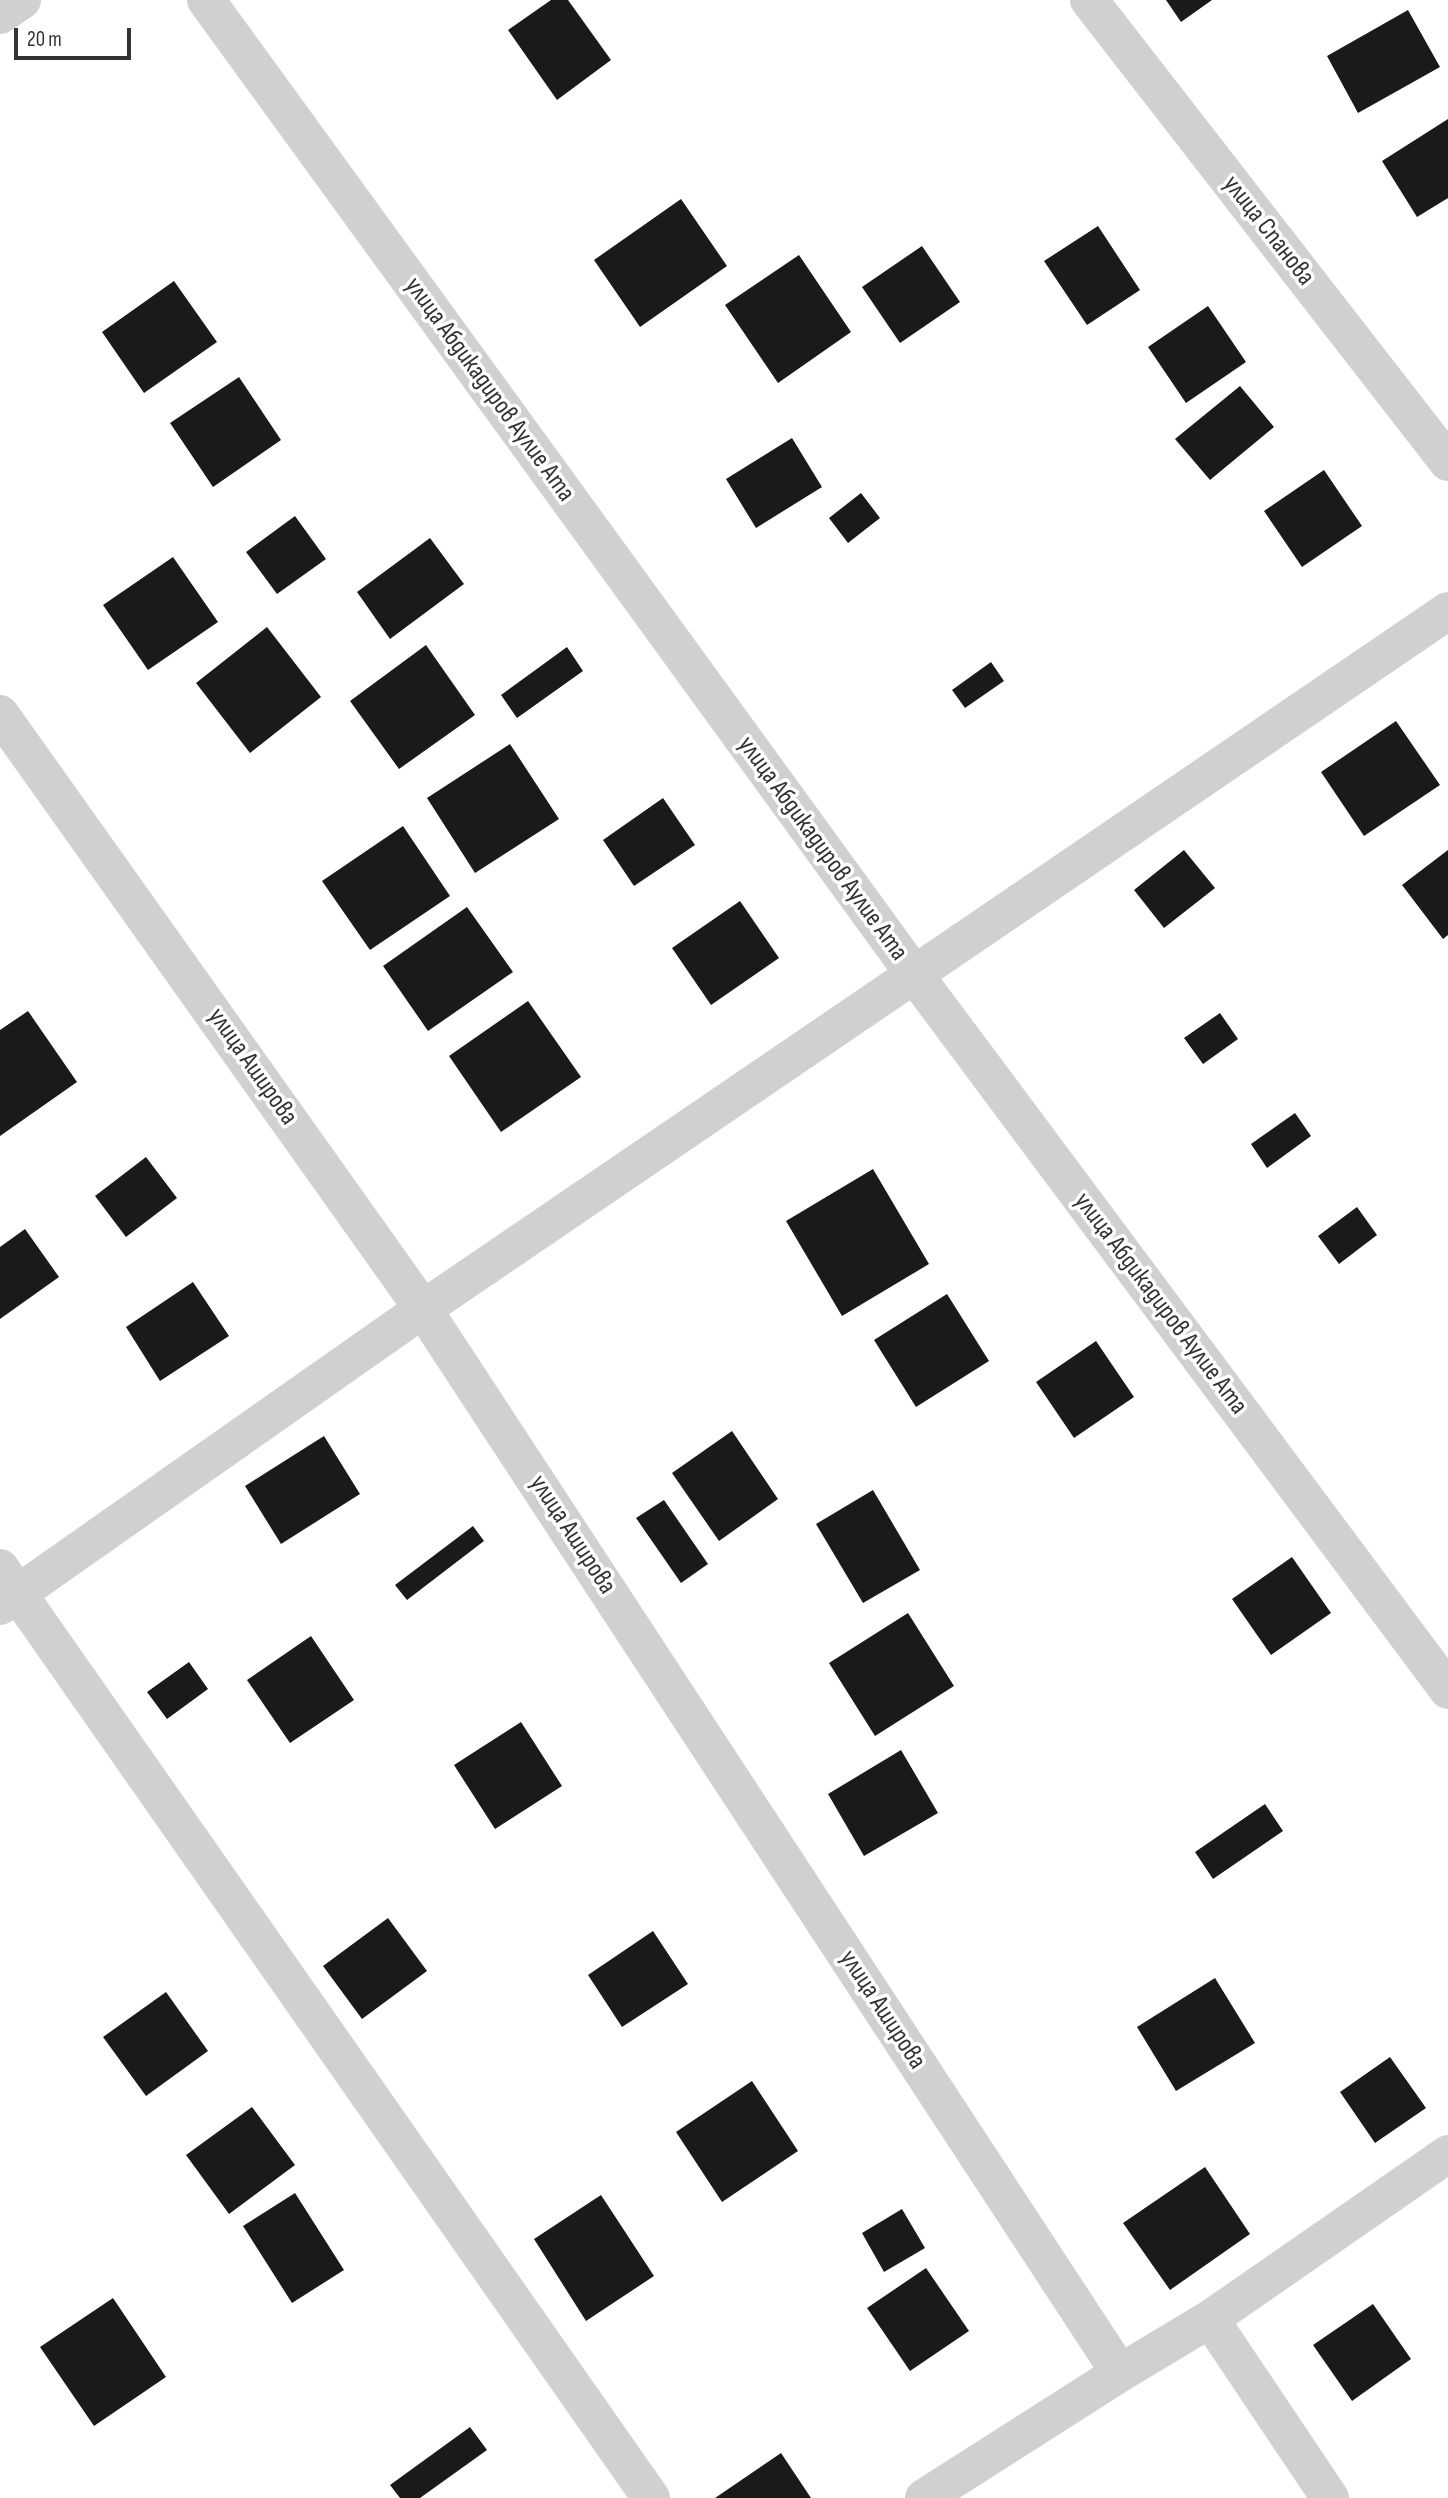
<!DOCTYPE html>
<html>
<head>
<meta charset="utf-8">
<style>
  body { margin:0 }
  #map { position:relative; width:1448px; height:2498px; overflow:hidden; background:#fff; font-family:"Sofia Sans Condensed",sans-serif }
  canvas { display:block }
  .scale { position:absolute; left:14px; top:28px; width:117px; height:32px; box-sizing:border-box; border:4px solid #333; border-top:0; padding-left:9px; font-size:21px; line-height:24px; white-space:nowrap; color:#333; -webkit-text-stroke:5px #fff; paint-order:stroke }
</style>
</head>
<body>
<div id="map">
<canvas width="1448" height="2498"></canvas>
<div class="scale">20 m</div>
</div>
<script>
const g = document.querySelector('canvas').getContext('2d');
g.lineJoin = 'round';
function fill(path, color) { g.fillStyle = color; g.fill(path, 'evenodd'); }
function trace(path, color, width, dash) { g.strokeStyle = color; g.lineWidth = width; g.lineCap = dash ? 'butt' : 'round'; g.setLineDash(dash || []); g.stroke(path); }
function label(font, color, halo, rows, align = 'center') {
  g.font = font + ' "Sofia Sans Condensed",sans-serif'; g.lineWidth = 7; g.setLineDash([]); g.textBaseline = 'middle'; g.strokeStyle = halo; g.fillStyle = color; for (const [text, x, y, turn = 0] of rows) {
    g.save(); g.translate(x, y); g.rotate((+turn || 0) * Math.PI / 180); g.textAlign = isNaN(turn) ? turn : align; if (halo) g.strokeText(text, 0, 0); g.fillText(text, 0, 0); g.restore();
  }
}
fill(new Path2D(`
  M 551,0 L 568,0 L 611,60 L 557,100 L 508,30 Z
  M 1166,0 L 1212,0 L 1181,22 Z
  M 1408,10 L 1440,67 L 1358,113 L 1327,56 Z
  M 1448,119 L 1448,198 L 1417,217 L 1382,161 Z
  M 681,199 L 727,266 L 640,327 L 594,260 Z
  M 1098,226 L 1140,290 L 1087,325 L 1044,261 Z
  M 922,246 L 960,302 L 900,343 L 862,287 Z
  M 799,255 L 851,332 L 778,383 L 725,305 Z
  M 174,281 L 217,342 L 144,393 L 102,332 Z
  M 1208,306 L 1246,362 L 1186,403 L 1148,347 Z
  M 239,377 L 281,440 L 213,487 L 170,423 Z
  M 1240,386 L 1274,427 L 1210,480 L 1175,439 Z
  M 792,438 L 822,487 L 756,528 L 726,479 Z
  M 1324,470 L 1362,526 L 1302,567 L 1264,511 Z
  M 861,493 L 880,518 L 848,543 L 829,518 Z
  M 295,516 L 326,559 L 277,594 L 246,552 Z
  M 430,538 L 464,584 L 390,639 L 357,592 Z
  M 173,557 L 218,622 L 148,670 L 103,605 Z
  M 267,627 L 321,697 L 250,753 L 196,683 Z
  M 426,645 L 475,715 L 399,769 L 350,701 Z
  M 567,647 L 583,671 L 517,718 L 501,695 Z
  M 991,662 L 1004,681 L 965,708 L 952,690 Z
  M 1396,721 L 1440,785 L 1364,836 L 1321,772 Z
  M 510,744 L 559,819 L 475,873 L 427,798 Z
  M 663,798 L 695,845 L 634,886 L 603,840 Z
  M 403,826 L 450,896 L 370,950 L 322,881 Z
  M 1184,850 L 1215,888 L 1164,928 L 1134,890 Z
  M 1448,850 L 1448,935 L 1443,939 L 1402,885 Z
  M 740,901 L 779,958 L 711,1005 L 672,948 Z
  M 467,907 L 513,972 L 428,1031 L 383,966 Z
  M 528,1001 L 581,1077 L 501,1132 L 449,1056 Z
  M 28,1011 L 77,1082 L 0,1136 L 0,1030 Z
  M 1220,1013 L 1238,1039 L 1203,1064 L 1184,1038 Z
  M 1295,1113 L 1311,1136 L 1267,1168 L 1251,1144 Z
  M 146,1157 L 177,1198 L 126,1237 L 95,1196 Z
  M 873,1169 L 929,1264 L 842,1316 L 786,1221 Z
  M 1357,1207 L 1377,1235 L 1339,1264 L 1318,1236 Z
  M 25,1229 L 59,1277 L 0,1319 L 0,1247 Z
  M 193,1282 L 229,1336 L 160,1381 L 126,1327 Z
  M 947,1294 L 989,1361 L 916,1407 L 874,1340 Z
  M 1096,1341 L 1134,1397 L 1074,1438 L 1036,1382 Z
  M 732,1431 L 778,1499 L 719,1541 L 672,1473 Z
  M 324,1436 L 360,1494 L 281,1544 L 245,1486 Z
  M 873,1490 L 920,1570 L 863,1603 L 816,1524 Z
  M 664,1500 L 708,1564 L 681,1583 L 636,1518 Z
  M 473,1526 L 484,1541 L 407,1600 L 395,1585 Z
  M 1292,1557 L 1331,1613 L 1271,1655 L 1232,1599 Z
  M 908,1613 L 954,1686 L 875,1736 L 829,1663 Z
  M 311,1636 L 354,1700 L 290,1743 L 247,1680 Z
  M 189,1662 L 208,1689 L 167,1719 L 147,1692 Z
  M 521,1722 L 562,1786 L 495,1829 L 454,1765 Z
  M 901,1750 L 938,1813 L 864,1856 L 828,1794 Z
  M 1265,1804 L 1283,1831 L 1213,1879 L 1195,1852 Z
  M 388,1918 L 427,1971 L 362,2019 L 323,1966 Z
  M 653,1931 L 688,1984 L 622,2027 L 588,1975 Z
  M 1215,1978 L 1255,2043 L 1176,2091 L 1137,2027 Z
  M 166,1992 L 208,2051 L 146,2096 L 103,2037 Z
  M 1390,2057 L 1426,2108 L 1375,2143 L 1340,2092 Z
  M 752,2081 L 798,2151 L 722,2202 L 676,2132 Z
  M 252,2107 L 295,2165 L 229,2214 L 186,2155 Z
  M 1205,2167 L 1250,2234 L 1170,2290 L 1123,2223 Z
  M 295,2193 L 344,2270 L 292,2303 L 243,2226 Z
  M 601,2195 L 654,2276 L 586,2321 L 534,2239 Z
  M 902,2209 L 925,2248 L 884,2272 L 862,2233 Z
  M 926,2268 L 969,2331 L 910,2371 L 867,2308 Z
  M 113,2298 L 166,2377 L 94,2426 L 40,2347 Z
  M 1373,2304 L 1411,2359 L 1352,2401 L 1313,2345 Z
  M 470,2427 L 487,2450 L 420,2498 L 400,2498 L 390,2485 Z
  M 781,2453 L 811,2498 L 715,2498 Z`), '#1a1a1a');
trace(new Path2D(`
  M 206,0 L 914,974 L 1448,1690
  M 1089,0 L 1448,462
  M 0,15 L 22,0
  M 0,714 L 423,1309 L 1120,2373
  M 0,1568 L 651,2498
  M 0,1606 L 423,1309 L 1448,611
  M 1210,2319 L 1330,2498
  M 924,2498 L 1120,2373 L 1210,2319 L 1448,2154`), '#d0d0d0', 38);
label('26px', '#333', '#fff', [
  ["улица Спанова",1268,231,52],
  ["улица Абдикадиров Аулие Ата",489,390,54],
  ["улица Абдикадиров Аулие Ата",822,849,54],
  ["улица Аширова",252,1067,55],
  ["улица Абдикадиров Аулие Ата",1160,1304,53],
  ["улица Аширова",572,1535,57],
  ["улица Аширова",882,2010,57]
]);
</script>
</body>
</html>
